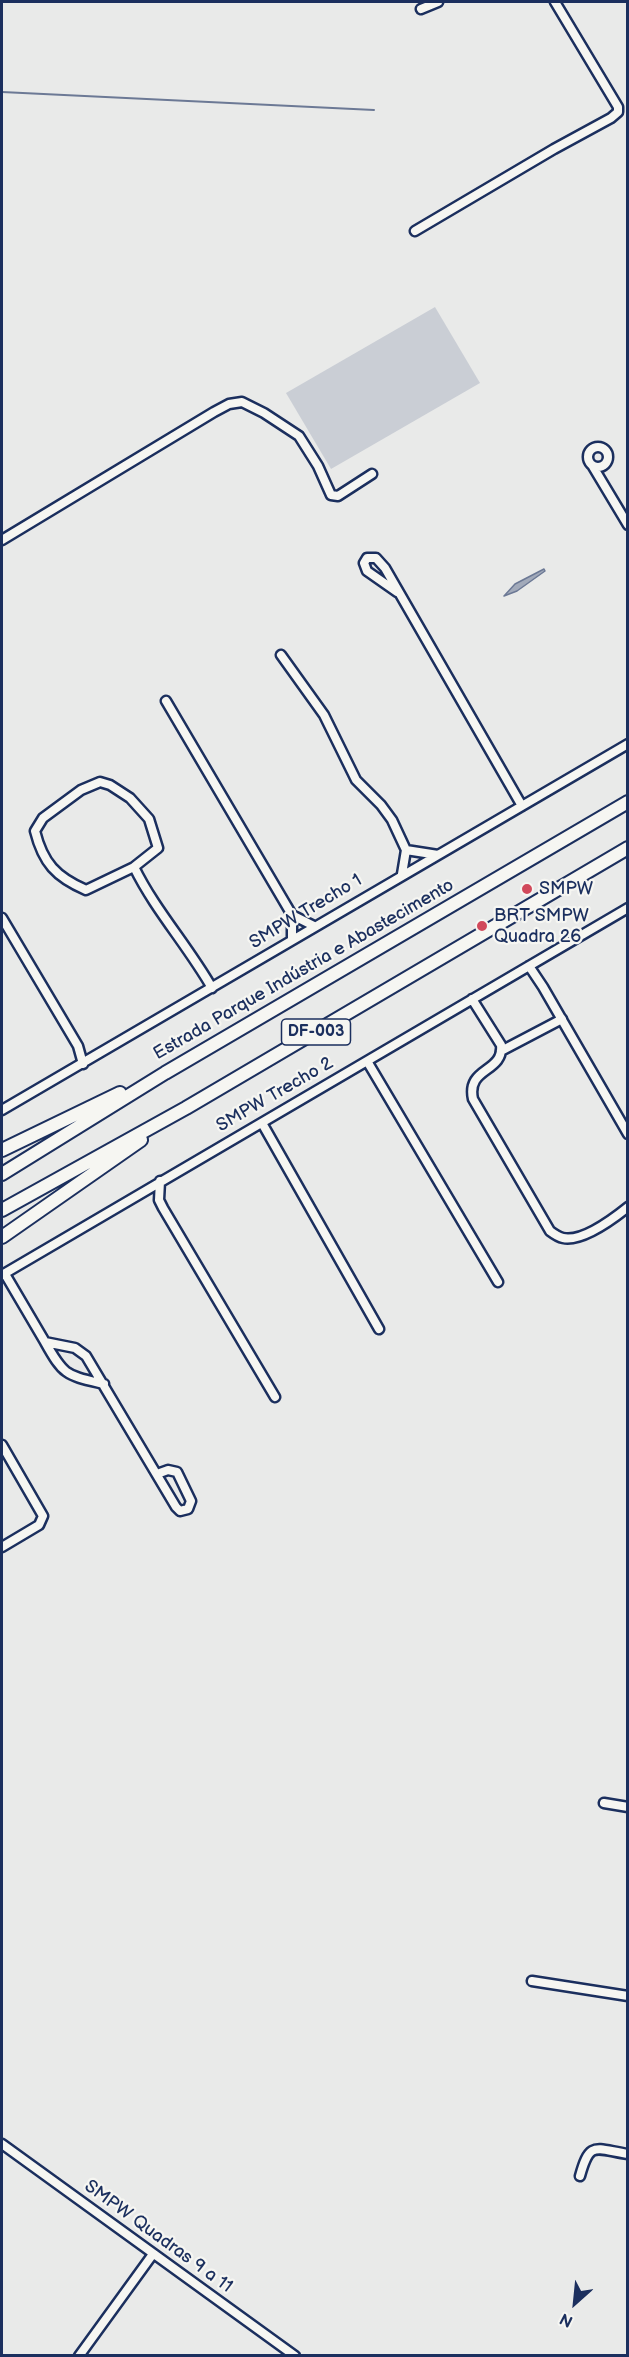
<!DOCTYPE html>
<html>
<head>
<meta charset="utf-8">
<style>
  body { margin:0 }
  #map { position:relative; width:629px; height:2357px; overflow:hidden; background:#e9eae9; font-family:"Balsamiq Sans",sans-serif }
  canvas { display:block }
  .frame { position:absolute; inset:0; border:3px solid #1b2f5e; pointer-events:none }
  .north { position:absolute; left:545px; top:2273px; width:60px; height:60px; -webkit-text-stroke:4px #f6f6f2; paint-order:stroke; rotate:207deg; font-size:16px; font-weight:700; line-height:24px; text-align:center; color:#1b2f5e }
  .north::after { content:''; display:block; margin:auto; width:21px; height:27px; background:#1b2f5e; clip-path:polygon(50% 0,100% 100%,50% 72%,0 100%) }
</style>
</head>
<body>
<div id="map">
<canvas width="629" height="2357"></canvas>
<div class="frame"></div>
<div class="north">N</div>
</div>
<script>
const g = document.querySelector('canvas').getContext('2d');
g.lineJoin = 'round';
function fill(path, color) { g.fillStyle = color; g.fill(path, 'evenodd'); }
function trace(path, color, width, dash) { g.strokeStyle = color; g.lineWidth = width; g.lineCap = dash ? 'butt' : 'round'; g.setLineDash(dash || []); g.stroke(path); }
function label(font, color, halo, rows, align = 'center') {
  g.font = font + ' "Balsamiq Sans",sans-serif'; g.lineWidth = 4.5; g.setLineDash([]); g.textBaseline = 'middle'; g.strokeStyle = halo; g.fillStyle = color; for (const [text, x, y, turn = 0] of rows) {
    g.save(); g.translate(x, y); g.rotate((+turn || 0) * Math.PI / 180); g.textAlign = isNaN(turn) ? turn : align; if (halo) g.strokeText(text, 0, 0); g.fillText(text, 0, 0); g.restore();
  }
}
fill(new Path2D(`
  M 435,307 L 480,383 L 331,469 L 286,393 Z`), '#caced5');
const water = new Path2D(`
  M 544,569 L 545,571 L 517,591 L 504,596 L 515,584 Z`);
fill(water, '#a2aaba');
trace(water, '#6c7995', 1.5);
trace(new Path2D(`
  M 2,92 L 374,110`), '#6c7995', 2);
const minor = new Path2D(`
  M 421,9 L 438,2
  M 415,231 L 554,149 L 611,118 L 618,112 L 618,107 L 555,2
  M588 457a10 10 0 1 1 20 0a10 10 0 1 1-20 0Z
  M 592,465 L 628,525
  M 2,540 L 214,412 L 229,404 L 242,402 L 264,413 L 299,436 L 318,466 L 331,495 L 338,496 L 372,474
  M 397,592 L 367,571 L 364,563 L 367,558 L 376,558 L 385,568 L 522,806
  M 281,655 L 324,715 L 356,780 L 381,805 L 392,820 L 406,850 L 402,874
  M 166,701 L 292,915 L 292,940
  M 406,850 L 438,855
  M 134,867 L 86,890 C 56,877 43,863 35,831 L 43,818 L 81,790 L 100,782 L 110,785 L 130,798 L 149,819 L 158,848 L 134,867 C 155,910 188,946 212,988
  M 292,915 L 314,926
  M 2,918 L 78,1046 L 83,1064
  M 529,966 L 543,987 L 628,1134
  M 472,999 L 501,1045 C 504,1073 466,1067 473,1099 L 550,1231 C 554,1234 558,1237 563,1238 C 582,1242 613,1219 628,1207
  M 501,1051 L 562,1019
  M 367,1061 L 498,1282
  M 2,1110 L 628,744
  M 262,1123 L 379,1329
  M 160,1181 L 159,1200 L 163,1208 L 275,1397
  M 5,1274 L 45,1342 L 75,1348 L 86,1356 L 176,1507 L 180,1511 L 188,1509 L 191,1501 L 177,1472 L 168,1470 L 157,1474
  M 2,1275 L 628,908
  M 45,1342 C 64,1376 66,1375 104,1384
  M 2,1445 L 43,1516 L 39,1525 L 2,1547
  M 604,1803 L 628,1807
  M 532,1981 L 628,1996
  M 2,2144 L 295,2356
  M 580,2176 C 590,2140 595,2149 628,2154
  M 79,2356 L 153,2254`);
const highway = new Path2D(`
  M 2,1150 L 120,1093
  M 2,1174 L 165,1073 L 628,802
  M 2,1210 L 186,1108 L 628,848
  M 2,1237 L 141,1140`);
trace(minor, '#1b2f5e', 13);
trace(highway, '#1b2f5e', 16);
trace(minor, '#f6f6f2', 8);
trace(highway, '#f6f6f2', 12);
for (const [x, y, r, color] of [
  [527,889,6,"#d1495b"],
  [482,926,6,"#d1495b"]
]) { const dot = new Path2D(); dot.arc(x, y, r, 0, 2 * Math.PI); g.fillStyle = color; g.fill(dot); trace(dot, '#f6f6f2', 2); }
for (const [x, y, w] of [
  [316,1032,69]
]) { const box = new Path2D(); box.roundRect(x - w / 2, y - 13, w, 26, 4.5); g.fillStyle = '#f6f6f2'; g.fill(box); trace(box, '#1b2f5e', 1.5); }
label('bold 16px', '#1b2f5e', null, [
  ["DF-003",316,1032]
]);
label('18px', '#1b2f5e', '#f6f6f2', [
  ["SMPW",539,889],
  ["BRT SMPW",494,916],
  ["Quadra 26",494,937]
], 'left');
label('18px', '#1b2f5e', '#f6f6f2', [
  ["SMPW Trecho 1",306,912,-31],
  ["Estrada Parque Indústria e Abastecimento",304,970,-30],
  ["SMPW Trecho 2",275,1095,-30],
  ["SMPW Quadras 9 a 11",158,2237,36]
]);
</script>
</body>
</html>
